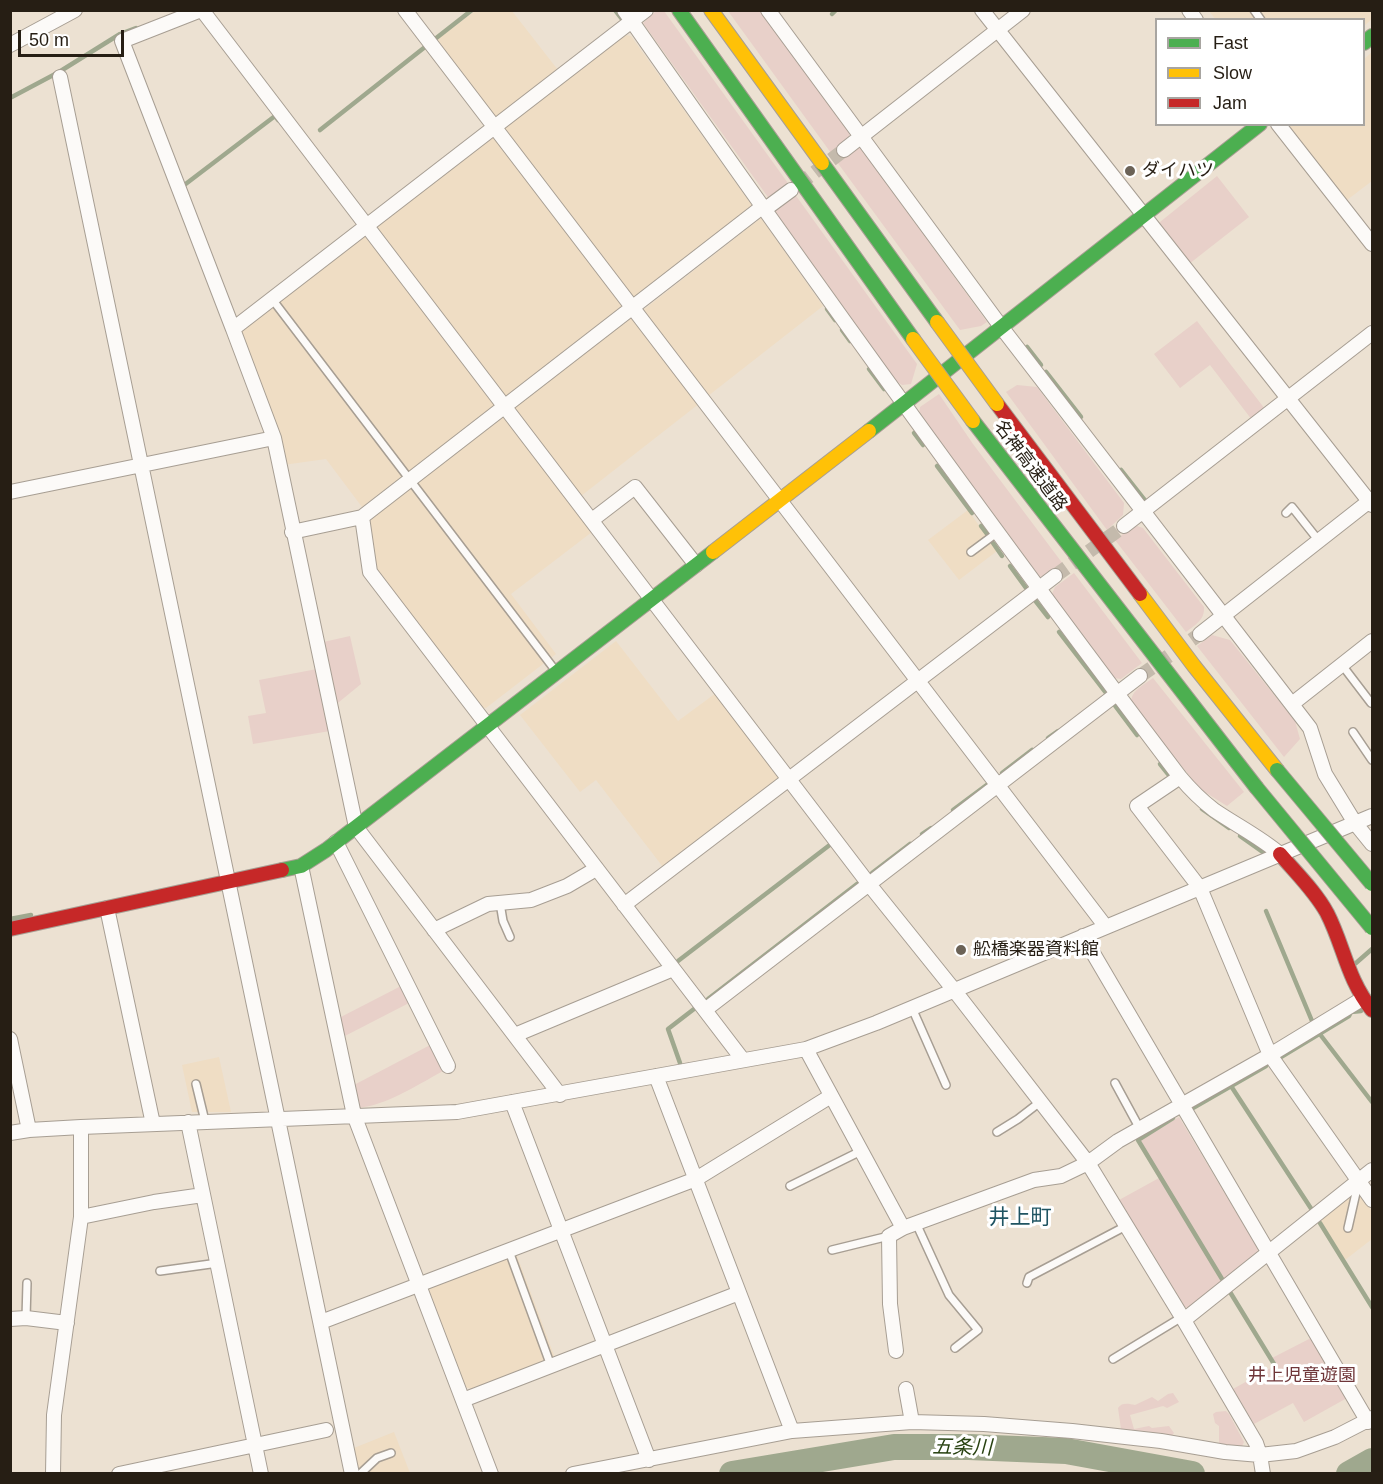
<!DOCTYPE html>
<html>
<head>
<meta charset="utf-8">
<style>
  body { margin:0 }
  #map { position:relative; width:1383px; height:1484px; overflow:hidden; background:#ece1d2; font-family:Helvetica,sans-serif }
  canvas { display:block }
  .frame { position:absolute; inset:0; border:12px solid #261e14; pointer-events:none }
  .legend { position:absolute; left:1155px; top:18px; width:210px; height:108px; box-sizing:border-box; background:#fff; border:2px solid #a8a5a1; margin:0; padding:8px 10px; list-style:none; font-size:18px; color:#261e14 }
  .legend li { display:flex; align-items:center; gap:12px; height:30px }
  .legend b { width:30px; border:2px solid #a8a5a1 }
  .scale { position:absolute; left:18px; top:30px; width:106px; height:27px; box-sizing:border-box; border:3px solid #261e14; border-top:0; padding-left:8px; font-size:18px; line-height:21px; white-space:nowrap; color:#261e14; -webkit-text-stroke:4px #fff; paint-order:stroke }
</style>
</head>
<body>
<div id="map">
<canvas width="1383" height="1484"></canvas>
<div class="frame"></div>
<ul class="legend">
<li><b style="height:8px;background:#4caf50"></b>Fast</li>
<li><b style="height:8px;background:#ffc107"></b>Slow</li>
<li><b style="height:8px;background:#c62828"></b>Jam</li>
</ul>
<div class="scale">50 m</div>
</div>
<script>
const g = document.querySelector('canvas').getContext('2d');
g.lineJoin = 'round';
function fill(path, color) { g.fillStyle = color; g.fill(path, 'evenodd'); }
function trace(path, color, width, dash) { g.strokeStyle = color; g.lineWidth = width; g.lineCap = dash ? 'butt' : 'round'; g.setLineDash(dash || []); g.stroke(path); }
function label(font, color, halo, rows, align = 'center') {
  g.font = font + ' Helvetica,"Noto Sans JP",sans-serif'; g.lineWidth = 6; g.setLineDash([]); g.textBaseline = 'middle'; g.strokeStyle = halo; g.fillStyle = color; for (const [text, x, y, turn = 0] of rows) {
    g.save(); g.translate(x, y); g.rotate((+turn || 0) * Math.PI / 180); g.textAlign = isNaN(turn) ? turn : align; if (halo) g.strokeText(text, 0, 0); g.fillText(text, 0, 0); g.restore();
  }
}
fill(new Path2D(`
  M 475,11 L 512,11 L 558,70 L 493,119 L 435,41 Z
  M 1209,11 L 1372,11 L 1372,19 L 1364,26 L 1364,20 L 1216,20 Z
  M 625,35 L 631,36 L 753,207 L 631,299 L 502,129 Z
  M 1372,52 L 1372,181 L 1347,200 L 1288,125 L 1364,124 L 1364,59 Z
  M 492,135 L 625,309 L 506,399 L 374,225 Z
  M 761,218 L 823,306 L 708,396 L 642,311 Z
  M 366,232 L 497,404 L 362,507 L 326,459 L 283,465 L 238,330 Z
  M 632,316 L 700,403 L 581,496 L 513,409 Z
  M 503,416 L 592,532 L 511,594 L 556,654 L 486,708 L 479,707 L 374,570 L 367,520 Z
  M 968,510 L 997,551 L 959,580 L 928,540 Z
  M 616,641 L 678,721 L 716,693 L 779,774 L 778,778 L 663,867 L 596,780 L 580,792 L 520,715 Z
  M 219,1057 L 231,1112 L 192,1112 L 182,1065 Z
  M 1354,1191 L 1359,1193 L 1372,1211 L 1372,1239 L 1345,1260 L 1320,1219 Z
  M 516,1253 L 555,1358 L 471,1389 L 465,1387 L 429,1291 L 432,1284 Z
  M 394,1432 L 410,1473 L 364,1473 L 358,1469 L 354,1448 Z`), '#efddc4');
fill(new Path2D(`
  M 656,11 L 664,11 L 790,186 L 770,200 L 643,23 Z
  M 728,11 L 760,11 L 850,133 L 848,139 L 831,153 Z
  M 861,148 L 987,322 L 981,326 L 960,330 L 837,162 L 856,149 Z
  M 1217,176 L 1249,217 L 1189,264 L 1159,227 L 1160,222 Z
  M 794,193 L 917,364 L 911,384 L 902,385 L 896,381 L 774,210 Z
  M 1197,321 L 1265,409 L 1252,420 L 1210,365 L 1180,388 L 1154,354 Z
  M 1017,385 L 1037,387 L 1124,503 L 1123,515 L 1107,530 L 1006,392 Z
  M 939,394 L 973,444 L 1063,564 L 1048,575 L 1039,577 L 1034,574 L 919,414 L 920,407 Z
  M 1137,526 L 1143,528 L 1204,607 C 1205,620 1195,625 1186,632 L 1115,540 L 1131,528 Z
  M 1074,573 L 1142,663 L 1121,679 L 1114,678 L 1051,596 L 1055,587 Z
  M 1212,635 L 1230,640 L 1295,721 L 1300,739 L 1284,757 L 1197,646 Z
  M 350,636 L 361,684 L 333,707 L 319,643 Z
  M 317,669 L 330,731 L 253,744 L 248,716 L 266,713 L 259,680 Z
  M 1153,678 L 1244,792 L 1227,806 L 1200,789 L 1131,703 C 1131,690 1144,685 1153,678 Z
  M 401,986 L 409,1003 L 341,1038 L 337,1019 Z
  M 434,1043 L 447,1069 C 422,1082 385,1107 356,1108 L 352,1086 Z
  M 1179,1117 L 1257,1247 L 1258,1253 L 1190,1308 L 1185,1307 L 1119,1200 L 1159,1178 L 1138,1141 Z
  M 1311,1338 L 1347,1398 L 1304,1422 L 1293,1403 L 1254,1424 L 1233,1389 L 1276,1365 L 1272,1358 Z
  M 1173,1393 L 1179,1402 L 1167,1408 L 1163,1406 L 1130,1415 L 1134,1429 L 1149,1426 L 1152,1428 L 1169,1426 L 1174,1433 L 1169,1439 L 1124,1431 L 1121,1429 L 1118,1408 C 1122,1402 1129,1404 1135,1405 L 1152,1397 L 1158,1401 L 1168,1394 Z
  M 1226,1411 L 1229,1414 L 1244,1442 L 1242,1446 L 1238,1448 L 1221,1446 L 1219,1444 L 1219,1426 L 1215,1423 L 1213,1414 L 1216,1412 Z`), '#e8d0c9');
trace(new Path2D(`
  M 615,10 L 622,19
  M 832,14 L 836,10
  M 435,39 L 472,10
  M 10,98 L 59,72 L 120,34 L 136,28
  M 320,130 L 425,47
  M 183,186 L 275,116 L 278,120
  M 827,309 L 835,320
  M 842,330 L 850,341
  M 1027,347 L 1041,365
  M 869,369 L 884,389
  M 1046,372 L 1081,417
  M 914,433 L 923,445
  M 937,466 L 972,513
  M 1121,470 L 1147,503 L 1149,501
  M 981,526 L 987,534
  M 993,543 L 1002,556
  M 1010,566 L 1026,588
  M 1034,599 L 1048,617
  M 1059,632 L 1106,693
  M 1113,703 L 1137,735
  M 1048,738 L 1058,731
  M 1160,764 L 1168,774
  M 1002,773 L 1032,750
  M 1202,809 L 1229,828
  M 953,810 L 988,784
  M 922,834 L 931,828
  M 1240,836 L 1264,853
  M 872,873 L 910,844
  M 1266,911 L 1312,1021
  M 10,919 L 31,915
  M 678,961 L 831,844
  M 1356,963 L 1372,949
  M 708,999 L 857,884
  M 1319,1033 L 1372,1102
  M 1281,1057 L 1349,1016 L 1351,1012 L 1361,1011
  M 680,1063 L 668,1029 L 694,1009
  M 1231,1086 L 1312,1210
  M 1193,1108 L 1266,1066
  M 1173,1118 L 1138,1140 L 1222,1279
  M 1320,1223 L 1372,1307
  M 1230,1292 L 1274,1364`), '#9fa88e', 4.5);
trace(new Path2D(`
  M 732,1474 L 894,1447 L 969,1447 L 1066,1451 L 1192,1474
  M 1349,1474 L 1372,1461`), '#9fa88e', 26);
trace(new Path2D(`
  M 798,185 L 844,150
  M 1055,576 L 1124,526
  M 1140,676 L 1200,634`), '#c4baac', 14, [14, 7]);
const lane = new Path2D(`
  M 1254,10 L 1261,20
  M 272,299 L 555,670
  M 1286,513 L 1292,507 L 1319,541
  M 971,552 L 998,532
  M 1342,665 L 1371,703
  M 1353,732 L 1372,760
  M 500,903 L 503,921 L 510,937
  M 912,1008 L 946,1085
  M 1115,1083 L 1140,1129
  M 196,1084 L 205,1121
  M 997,1132 L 1018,1119 L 1040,1102
  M 790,1186 L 861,1151
  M 916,1223 L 949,1295 L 978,1330 L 955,1348
  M 1348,1228 L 1358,1184
  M 832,1250 L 889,1236
  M 509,1251 L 551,1366
  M 160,1271 L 218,1263
  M 1027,1283 L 1029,1277 L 1126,1226
  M 26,1318 L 27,1283
  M 1113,1359 L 1182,1317
  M 360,1474 L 377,1458 L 391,1453`);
const street = new Path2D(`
  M 201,10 L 122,41 L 233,329
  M 202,10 L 868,883 L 954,990 L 1088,1163 L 1182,1317 L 1256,1443 L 1260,1455 L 1263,1474
  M 405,10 L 1106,927
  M 624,10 C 805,269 989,525 1180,777 C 1190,789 1201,800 1214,810 C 1236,825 1260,837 1280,854
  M 768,10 L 1002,328 L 1310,728 L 1325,774 L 1355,823 L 1372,844
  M 982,10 L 1372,505
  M 1189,10 L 1196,20
  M 10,45 L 75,10
  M 60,77 L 352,1474
  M 1278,124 L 1372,244
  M 844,150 L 1023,10
  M 764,210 L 791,190
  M 10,492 L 274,438
  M 592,520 L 635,487 L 696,565
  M 1124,526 L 1372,333
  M 292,532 L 362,517
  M 1200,634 L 1372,499
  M 1292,704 L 1372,641
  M 1180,777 L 1137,806 L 1200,888 L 1270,1055 L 1372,1200
  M 336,842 L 448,1066
  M 301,866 L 354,1115 L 491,1474
  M 624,905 L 1055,576
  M 107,908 L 153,1124
  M 434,930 L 488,904 L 531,900 L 567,886 L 596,869
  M 1083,936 L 1368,1422
  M 705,1010 L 1140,676
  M 515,1035 L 673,969
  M 10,1039 L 29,1130
  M 806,1049 L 903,1228
  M 743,1060 L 370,572 L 362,517 L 762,207
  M 656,1076 L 792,1431
  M 560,1095 L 356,827 L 274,438 L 233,329 L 646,10
  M 512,1102 L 649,1460
  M 188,1122 L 261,1474
  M 10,1133 L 29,1130 L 81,1127 L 457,1112 L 806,1049 L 876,1023 L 1372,816
  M 81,1217 L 154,1202 L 203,1195
  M 10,1319 L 26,1318 L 67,1323
  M 1184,1320 L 1372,1170
  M 321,1322 L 696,1179 L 831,1096
  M 896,1351 L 890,1304 L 889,1236 L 903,1228 L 1034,1180 L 1061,1176 L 1088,1163 L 1118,1141 L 1270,1055 L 1362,999
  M 906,1389 L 912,1422
  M 463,1400 L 739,1293
  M 53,1474 L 54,1415 L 81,1217 L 81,1127
  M 119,1474 L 326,1430
  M 573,1474 L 792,1431 L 912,1422 L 984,1424 L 1072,1431 L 1161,1441 L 1225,1452 L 1260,1455 L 1296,1451 L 1335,1437 L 1372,1418`);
const fast = new Path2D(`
  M 679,10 L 913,339
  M 1364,43 L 1372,36
  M 822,163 L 937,322
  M 973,421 L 1256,787
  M 869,431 L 1260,124
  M 282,870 L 301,866 L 326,850 L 713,552`);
const slow = new Path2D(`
  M 711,10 L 822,163
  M 713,552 L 869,431
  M 1140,594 L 1194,666 L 1277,770`);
const jam = new Path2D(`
  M 997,404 L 1140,594
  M 1280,854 C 1296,873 1315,891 1327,913 C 1344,946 1347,979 1372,1010
  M 10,929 L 282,870`);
trace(lane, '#a79e93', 10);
trace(street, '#a79e93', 16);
trace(fast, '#a79e93', 16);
trace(slow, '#a79e93', 16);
trace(jam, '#a79e93', 16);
trace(lane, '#fcfaf8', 7);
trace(street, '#fcfaf8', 14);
trace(fast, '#4caf50', 14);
trace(slow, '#ffc107', 14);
trace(jam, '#c62828', 14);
const fastBridge = new Path2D(`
  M 1277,770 L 1372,884
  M 1256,787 L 1372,928`);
const slowBridge = new Path2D(`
  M 937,322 L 997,404
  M 913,339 L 973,421`);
trace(fastBridge, '#a79e93', 16, []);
trace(slowBridge, '#a79e93', 16, []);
trace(fastBridge, '#4caf50', 14);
trace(slowBridge, '#ffc107', 14);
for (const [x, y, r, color] of [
  [1130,171,6,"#6b6256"],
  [961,950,6,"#6b6256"]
]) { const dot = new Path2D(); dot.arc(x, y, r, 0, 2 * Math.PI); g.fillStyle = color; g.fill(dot); trace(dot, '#fff', 2); }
label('18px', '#261e14', '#fff', [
  ["ダイハツ",1142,171],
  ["舩橋楽器資料館",973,950]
], 'left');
label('18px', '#261e14', '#fff', [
  ["名神高速道路",1030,466,53]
]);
label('18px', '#6f3639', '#fff', [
  ["井上児童遊園",1302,1376]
]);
label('italic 20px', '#284211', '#fff', [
  ["五条川",962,1448,1]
]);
label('21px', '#1f5462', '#fff', [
  ["井上町",1020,1218]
]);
</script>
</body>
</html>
